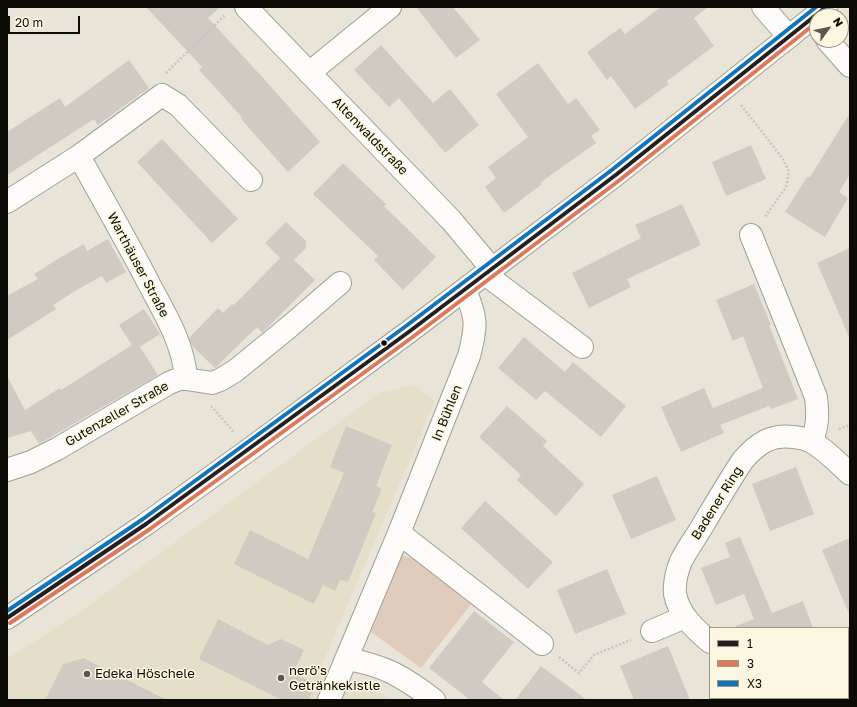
<!DOCTYPE html>
<html>
<head>
<meta charset="utf-8">
<style>
  body { margin:0 }
  #map { position:relative; width:857px; height:707px; overflow:hidden; background:#e8e4d8; font-family:"Golos Text",sans-serif }
  canvas { display:block }
  .frame { position:absolute; inset:0; border:8px solid #0d0b05; pointer-events:none }
  .legend { position:absolute; left:709px; top:627px; width:140px; height:72px; box-sizing:border-box; background:#fbf6df; border:1px solid #9c9888; margin:0; padding:5px 7px; list-style:none; font-size:12px; color:#0d0b05 }
  .legend li { display:flex; align-items:center; gap:8px; height:20px }
  .legend b { width:20px; border:1px solid #9c9888 }
  .north { position:absolute; left:809px; top:8px; width:40px; height:40px; box-sizing:border-box; background:#fbf6df; border:1px solid #9c9888; border-radius:50%; rotate:57deg; font-size:11px; font-weight:700; line-height:16px; text-align:center; color:#0d0b05 }
  .north::after { content:''; display:block; margin:auto; width:14px; height:18px; background:#5a574f; clip-path:polygon(50% 0,100% 100%,50% 72%,0 100%) }
  .scale { position:absolute; left:8px; top:16px; width:72px; height:18px; box-sizing:border-box; border:2px solid #0d0b05; border-top:0; padding-left:5px; font-size:12px; line-height:14px; white-space:nowrap; color:#0d0b05; -webkit-text-stroke:3px #fbf6df; paint-order:stroke }
</style>
</head>
<body>
<div id="map">
<canvas width="857" height="707"></canvas>
<div class="frame"></div>
<ul class="legend">
<li><b style="height:5px;background:#231f20"></b>1</li>
<li><b style="height:5px;background:#dd785b"></b>3</li>
<li><b style="height:5px;background:#1074bc"></b>X3</li>
</ul>
<div class="north">N</div>
<div class="scale">20 m</div>
</div>
<script>
const g = document.querySelector('canvas').getContext('2d');
g.lineJoin = 'round';
function fill(path, color) { g.fillStyle = color; g.fill(path, 'evenodd'); }
function trace(path, color, width, dash) { g.strokeStyle = color; g.lineWidth = width; g.lineCap = dash ? 'butt' : 'round'; g.setLineDash(dash || []); g.stroke(path); }
function label(font, color, halo, rows, align = 'center') {
  g.font = font + ' "Golos Text",sans-serif'; g.lineWidth = 3; g.setLineDash([]); g.textBaseline = 'middle'; g.strokeStyle = halo; g.fillStyle = color; for (const [text, x, y, turn = 0] of rows) {
    g.save(); g.translate(x, y); g.rotate((+turn || 0) * Math.PI / 180); g.textAlign = isNaN(turn) ? turn : align; if (halo) g.strokeText(text, 0, 0); g.fillText(text, 0, 0); g.restore();
  }
}
fill(new Path2D(`
  M 413,385 L 435,401 L 321,667 L 396,700 L 7,700 L 7,659 L 77,614 L 379,393 Z`), '#e5dfca');
fill(new Path2D(`
  M 402,555 L 421,562 L 472,603 L 421,668 L 371,632 Z`), '#e1cbba');
fill(new Path2D(`
  M 146,7 L 220,7 L 208,18 L 265,80 L 320,142 L 288,172 L 241,119 L 242,117 L 199,70 L 202,67 Z
  M 416,7 L 453,7 L 480,40 L 456,58 Z
  M 661,7 L 708,7 L 694,18 L 714,46 L 667,81 L 669,84 L 635,109 L 611,76 L 607,80 L 587,52 L 620,28 L 625,34 Z
  M 381,45 L 433,103 L 450,89 L 479,125 L 445,153 L 399,98 L 389,107 L 354,70 Z
  M 129,60 L 149,88 L 98,125 L 94,119 L 7,175 L 7,132 L 60,98 L 65,107 Z
  M 538,63 L 568,104 L 576,98 L 600,130 L 591,136 L 596,143 L 541,182 L 542,184 L 504,213 L 485,187 L 496,178 L 488,167 L 528,137 L 496,94 Z
  M 850,113 L 850,174 L 839,192 L 848,198 L 825,237 L 785,212 L 807,177 L 810,177 Z
  M 162,139 L 238,219 L 212,243 L 137,162 Z
  M 751,145 L 766,179 L 726,196 L 712,162 Z
  M 343,163 L 386,204 L 384,206 L 436,257 L 403,290 L 374,260 L 378,256 L 313,194 Z
  M 682,204 L 701,245 L 627,279 L 631,287 L 589,308 L 572,273 L 641,238 L 635,225 Z
  M 286,222 L 306,241 L 306,248 L 294,260 L 315,280 L 262,333 L 257,327 L 215,368 L 193,347 L 189,338 L 218,308 L 223,313 L 232,304 L 234,305 L 280,258 L 265,243 Z
  M 108,239 L 126,272 L 106,283 L 102,276 L 75,291 L 53,305 L 56,309 L 7,340 L 7,296 L 38,279 L 34,274 L 61,257 L 84,244 L 87,251 Z
  M 850,248 L 850,339 L 817,263 Z
  M 754,284 L 771,325 L 769,325 L 798,399 L 771,409 L 769,406 L 720,425 L 724,433 L 681,452 L 661,407 L 704,388 L 713,408 L 763,388 L 743,336 L 733,341 L 716,300 Z
  M 144,309 L 160,334 L 140,347 L 158,375 L 39,444 L 31,431 L 7,438 L 7,376 L 25,410 L 60,388 L 61,390 L 132,345 L 119,325 Z
  M 524,337 L 565,372 L 573,362 L 626,406 L 601,437 L 545,391 L 536,400 L 498,368 Z
  M 507,406 L 547,441 L 543,446 L 584,484 L 556,516 L 517,480 L 521,475 L 479,437 Z
  M 346,426 L 392,445 L 376,486 L 382,489 L 372,512 L 376,513 L 348,582 L 340,580 L 335,591 L 323,585 L 314,604 L 234,564 L 250,530 L 308,559 L 344,473 L 330,467 Z
  M 796,467 L 814,514 L 770,531 L 752,484 Z
  M 657,476 L 676,520 L 631,539 L 612,495 Z
  M 485,501 L 553,562 L 528,589 L 461,528 Z
  M 740,537 L 772,613 L 803,601 L 813,628 L 736,628 L 736,626 L 754,619 L 744,594 L 716,605 L 701,568 L 730,557 L 725,543 Z
  M 850,538 L 850,616 L 822,550 Z
  M 607,569 L 626,614 L 575,634 L 557,590 Z
  M 474,611 L 514,642 L 482,682 L 504,700 L 470,700 L 429,668 Z
  M 218,619 L 268,645 L 281,639 L 304,650 L 293,673 L 316,684 L 308,700 L 282,700 L 199,659 Z
  M 668,646 L 690,700 L 634,700 L 620,666 Z
  M 84,658 L 95,664 L 167,700 L 45,700 L 63,664 Z
  M 541,666 L 587,700 L 515,700 Z`), '#cfcbc2');
const minor = new Path2D(`
  M 246,7 L 451,220 L 492,269
  M 763,7 L 789,37
  M 827,40 L 850,66
  M 309,73 L 390,7
  M 79,156 C 102,198 125,238 147,280 C 163,311 184,343 186,379
  M 7,202 L 79,156 L 162,95 L 178,105 L 251,180
  M 751,235 L 816,397 C 818,415 818,424 812,441
  M 485,274 L 582,347
  M 7,470 L 31,462 L 57,449 L 169,383 L 179,379 L 186,379 L 212,383 L 220,380 L 235,371 L 289,327 L 340,283
  M 399,533 L 542,644
  M 652,631 L 685,617
  M 710,642 C 695,629 679,615 675,594 C 674,583 677,571 681,561 C 687,549 696,537 703,525 C 716,503 729,481 743,460 C 758,443 771,434 794,437 C 801,438 807,439 812,442 C 826,450 838,463 850,474
  M 346,659 C 384,665 404,677 434,700
  M 773,698 L 775,700
  M 329,700 L 399,533 L 469,356 C 477,326 477,318 465,290`);
const major = new Path2D(`
  M 7,618 L 146,524 L 250,449 L 410,331 L 617,174 L 826,7`);
trace(minor, '#a29f95', 24);
trace(major, '#a29f95', 24);
trace(new Path2D(`
  M 166,73 L 225,15
  M 741,105 L 783,159 L 789,172 L 786,187 L 765,217
  M 211,406 L 234,432
  M 839,429 L 850,425
  M 559,657 L 579,673 L 594,655 L 631,640`), '#c7c6c3', 2.5, [2, 2]);
trace(minor, '#fcfbf9', 22);
trace(major, '#fcfbf9', 22);
trace(new Path2D(`
  M 7,618 L 146,524 L 410,331 L 617,174 L 826,7`), '#231f20', 4);
trace(new Path2D(`
  M 10,623 L 150,529 L 414,336 L 621,179 L 817,22`), '#dd785b', 4);
trace(new Path2D(`
  M 7,611 L 143,519 L 406,326 L 613,169 L 816,7`), '#1074bc', 4);
for (const [x, y, r, color] of [
  [384,343,3.5,"#0d0b05"],
  [87,674,4,"#5a574f"],
  [281,678,4,"#5a574f"]
]) { const dot = new Path2D(); dot.arc(x, y, r, 0, 2 * Math.PI); g.fillStyle = color; g.fill(dot); trace(dot, '#fbf6df', 1.5); }
label('13px', '#0d0b05', '#fbf6df', [
  ["Altenwaldstraße",370,136,46],
  ["Warthäuser Straße",138,265,62],
  ["In Bühlen",447,413,-68],
  ["Gutenzeller Straße",117,414,-30],
  ["Badener Ring",717,503,-58]
]);
label('13px', '#0d0b05', '#fbf6df', [
  ["nerö's",289,671],
  ["Getränkekistle",289,686],
  ["Edeka Höschele",95,674]
], 'left');
</script>
</body>
</html>
